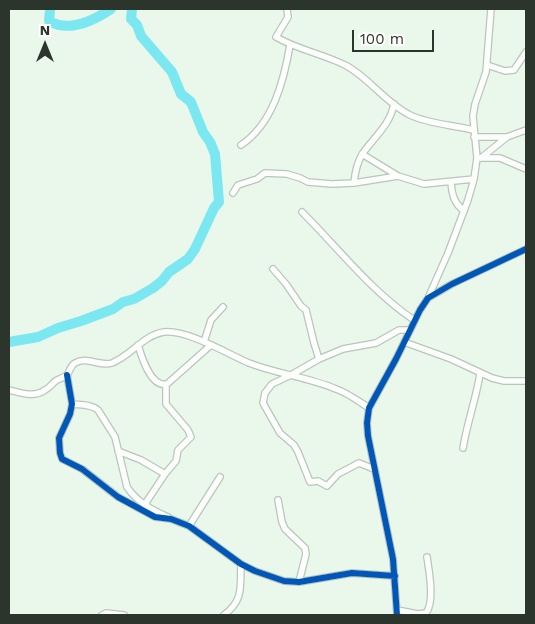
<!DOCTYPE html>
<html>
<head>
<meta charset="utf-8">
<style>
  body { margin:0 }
  #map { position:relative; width:535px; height:624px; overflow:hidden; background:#eaf8ec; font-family:"Work Sans",sans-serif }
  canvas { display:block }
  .frame { position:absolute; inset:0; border:10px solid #2b352c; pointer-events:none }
  .north { position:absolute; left:20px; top:20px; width:50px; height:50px; -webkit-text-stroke:4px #fff; paint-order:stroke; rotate:0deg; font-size:14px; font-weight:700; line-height:20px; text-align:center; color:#2b352c }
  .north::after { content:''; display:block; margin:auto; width:18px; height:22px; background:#2b352c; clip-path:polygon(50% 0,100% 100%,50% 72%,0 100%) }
  .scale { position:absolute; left:352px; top:30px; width:82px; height:22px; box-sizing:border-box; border:2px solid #2b352c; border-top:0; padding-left:6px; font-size:15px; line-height:18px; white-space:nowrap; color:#2b352c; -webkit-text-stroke:4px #fff; paint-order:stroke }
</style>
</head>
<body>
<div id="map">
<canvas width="535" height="624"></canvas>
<div class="frame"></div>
<div class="north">N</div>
<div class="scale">100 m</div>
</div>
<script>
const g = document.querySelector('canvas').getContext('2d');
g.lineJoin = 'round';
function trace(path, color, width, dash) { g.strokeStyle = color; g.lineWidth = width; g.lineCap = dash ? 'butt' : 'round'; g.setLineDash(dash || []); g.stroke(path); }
trace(new Path2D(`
  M 50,9 L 49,21 C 69,33 93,21 111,9
  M 9,342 L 38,337 L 58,328 L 81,321 L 113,309 L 123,302 L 134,299 L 153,288 L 162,281 L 169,272 L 188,259 L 195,249 L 214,208 L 219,202 L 215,154 L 210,142 L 203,132 L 191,102 L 181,94 L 172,72 L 141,36 L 137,25 L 131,19 L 132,9`), '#7ae7f1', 10);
const street = new Path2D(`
  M 287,9 L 288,17 L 276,37 C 298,50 324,54 347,66 C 370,79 386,103 410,115 C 429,124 453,125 473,130
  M 487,65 L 505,71 L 514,70 L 526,52
  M 474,137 L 507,137
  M 241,145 C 273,124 284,80 290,45
  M 362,154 L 398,176
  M 481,158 L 507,137 L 526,130
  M 481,158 L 500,158 L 526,169
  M 451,182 C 452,195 454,203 464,211
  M 354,183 C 355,172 357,162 363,153 C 375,136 390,125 394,104
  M 233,193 L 238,185 L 257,179 L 265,173 L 287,174 L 300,178 L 308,182 L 332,184 L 354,183 L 398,176 L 424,184 L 474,179
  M 302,212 C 339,249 371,291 414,320
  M 273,269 L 286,284 L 301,306 L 306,310 L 314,343 L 319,359
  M 428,298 L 448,253 L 468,200 L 474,179 L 477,158 L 473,116 L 475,104 L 486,72 L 491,9
  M 204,342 L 211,320 L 223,307
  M 404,342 L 451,359 L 492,378 L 504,381 L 526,381
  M 138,345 C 142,358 151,388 167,384 L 211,345
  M 67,375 L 72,404 L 70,414 L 59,438 L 60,453 L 62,459 L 82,469 L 118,497 L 155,517 L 171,519 L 189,526 L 241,564 L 255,571 L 284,581 L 299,582 L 352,573 L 395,576
  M 9,390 C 21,393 34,398 45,390 C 50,388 52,383 57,380 C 59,379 65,377 67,375 C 70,371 70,366 75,363 C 87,356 100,367 112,363 C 131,356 143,335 164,332 C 186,329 228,354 249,363 C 277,374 308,377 336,389 C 348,393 358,401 369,408
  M 72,404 C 80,405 91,404 98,410 L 115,437 L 127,487 C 137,502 152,510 168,517
  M 463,448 C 467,423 476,399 480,374
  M 118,451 L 141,460 L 165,474
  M 374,469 L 359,463 L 338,474 L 327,486 L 318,481 L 310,482 L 298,452 L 294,445 L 280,433 L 263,403 L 265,393 L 272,384 L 291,375 L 319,359 L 343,349 L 376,343 L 399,330 L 409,330
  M 278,500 L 282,522 L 285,529 L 305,548 L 306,554 L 299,582
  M 145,508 L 147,501 L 165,474 L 176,461 L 178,450 L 191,437 L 188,430 L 166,404 L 166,385
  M 189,526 L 220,477
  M 397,610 L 418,614 L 426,613 C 435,602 429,571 427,557
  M 102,615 L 106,613 L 124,615
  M 224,615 C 244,600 240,587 241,564
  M 397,615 L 393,559 L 368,436 L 367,423 L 369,408 L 396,359 L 420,310 L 428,298 L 452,284 L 526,249`);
trace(street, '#bac5bc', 8);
trace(street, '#fcfefc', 5.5);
trace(new Path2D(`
  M 67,375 L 72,404 L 70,414 L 59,438 L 60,453 L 62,459 L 82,469 L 118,497 L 155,517 L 171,519 L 189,526 L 241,564 L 255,571 L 284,581 L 299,582 L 352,573 L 395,576
  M 397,615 L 393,559 L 368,436 L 367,423 L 369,408 L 396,359 L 420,310 L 428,298 L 452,284 L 526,249`), '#0057b8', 6);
</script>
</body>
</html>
